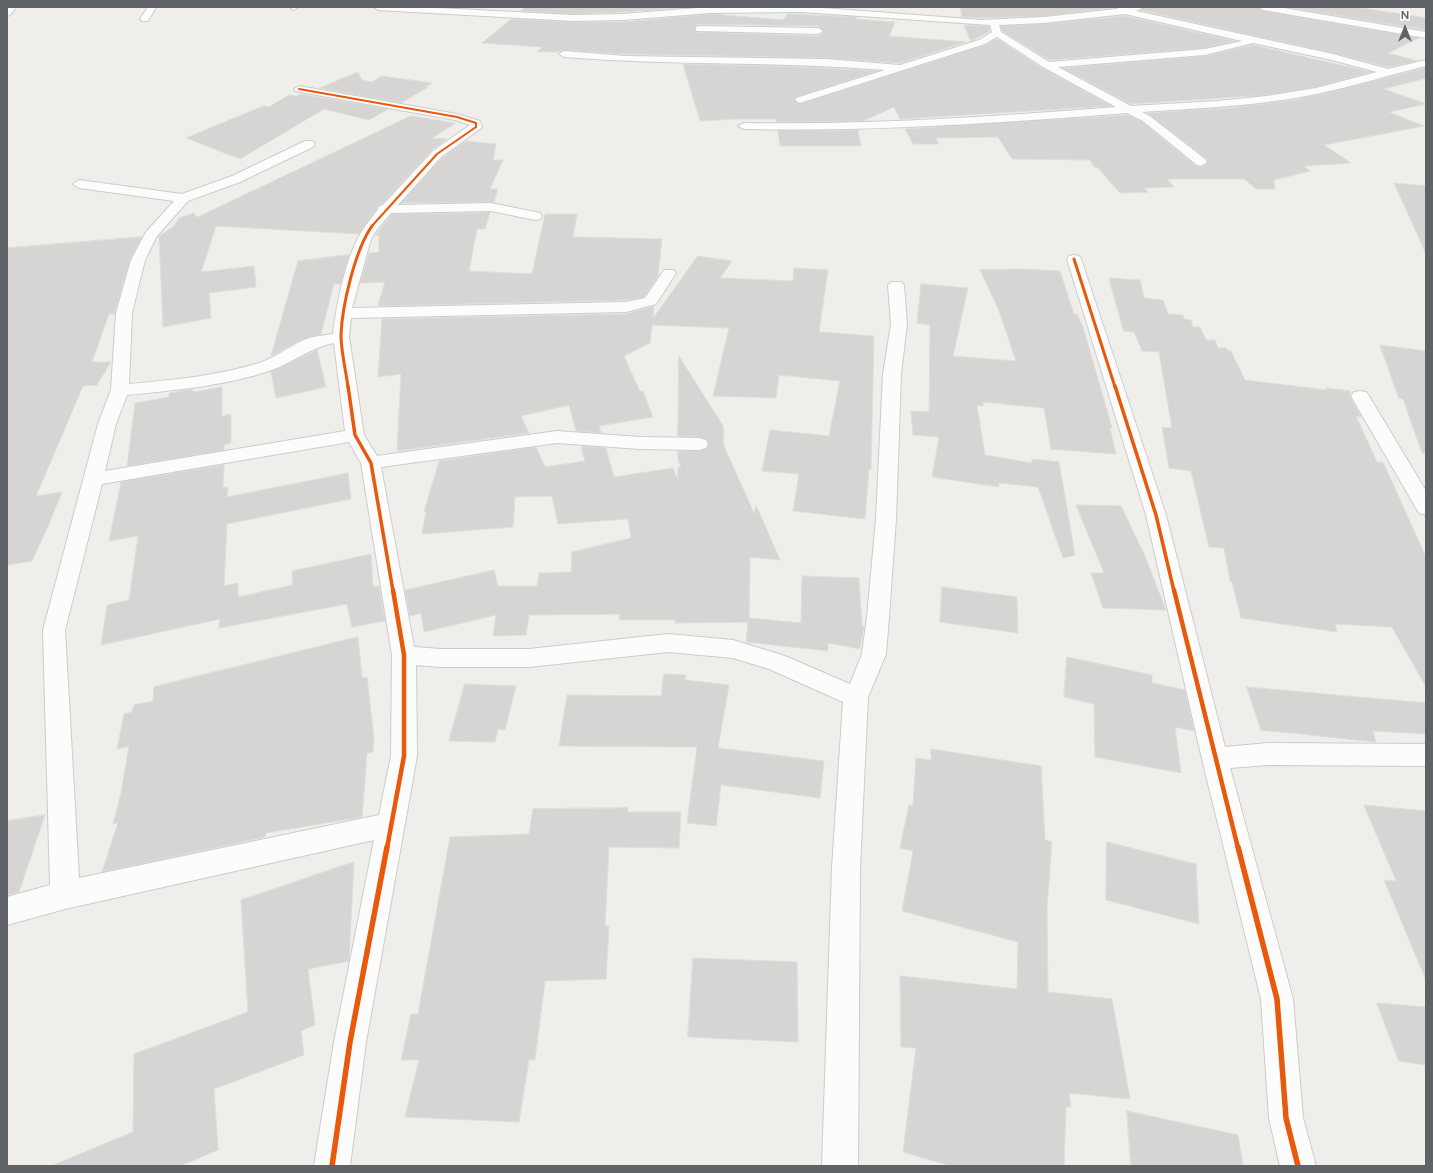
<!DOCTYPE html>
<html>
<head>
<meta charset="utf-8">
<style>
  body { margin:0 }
  #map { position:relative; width:1433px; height:1173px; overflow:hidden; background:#efeeea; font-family:Figtree,sans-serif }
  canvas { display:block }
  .frame { position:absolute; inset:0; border:8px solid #5f6368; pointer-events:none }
  .north { position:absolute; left:1385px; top:8px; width:40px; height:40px; -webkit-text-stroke:3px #fff; paint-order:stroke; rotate:0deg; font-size:11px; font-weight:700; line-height:16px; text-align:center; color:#5f6368 }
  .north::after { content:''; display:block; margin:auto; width:14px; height:18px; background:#5f6368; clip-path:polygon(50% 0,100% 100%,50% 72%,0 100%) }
</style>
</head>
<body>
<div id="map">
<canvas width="1433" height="1173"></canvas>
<div class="frame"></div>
<div class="north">N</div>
</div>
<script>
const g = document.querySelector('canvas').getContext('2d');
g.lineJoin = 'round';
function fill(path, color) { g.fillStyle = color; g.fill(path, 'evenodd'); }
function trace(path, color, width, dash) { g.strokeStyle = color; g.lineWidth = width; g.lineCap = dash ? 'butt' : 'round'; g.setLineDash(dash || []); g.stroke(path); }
const building = new Path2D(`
  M 525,7 L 691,7 L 623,12 L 573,14 L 521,11 Z
  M 961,7 L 1118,7 L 1044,16 L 982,18 L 962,17 Z
  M 1145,7 L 1258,7 L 1263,11 L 1419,38 L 1388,53 L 1417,61 L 1388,67 L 1333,53 L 1140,10 Z
  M 1287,7 L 1356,7 L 1426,18 L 1426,30 Z
  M 712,14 L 783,20 L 788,14 L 857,17 L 856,19 L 895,22 L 889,36 L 966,42 L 900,63 L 826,58 L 624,54 L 564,50 L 559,52 L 537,52 L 543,47 L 482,43 L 511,19 L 573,22 L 623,22 ZM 699,24 L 818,26 L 824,32 L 818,36 L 695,32 L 695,26 Z
  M 1125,16 L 1235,41 L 1205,48 L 1049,60 L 1002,31 L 1001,26 L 1044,24 Z
  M 964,25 L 989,26 L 990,31 L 971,41 Z
  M 997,39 L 1042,68 L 1111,106 L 900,119 L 894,107 L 863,121 L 776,122 L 776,119 L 735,119 L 700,121 L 683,64 L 805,67 L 877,71 L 796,97 L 794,100 L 800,104 L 985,45 Z
  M 1253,45 L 1371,72 L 1316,87 L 1267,95 L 1131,104 L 1063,68 L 1205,56 Z
  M 1426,68 L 1426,78 L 1384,89 L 1426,104 L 1389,112 L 1424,126 L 1324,145 L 1351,163 L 1304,166 L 1310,171 L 1274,180 L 1275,189 L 1256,189 L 1244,179 L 1167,179 L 1174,187 L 1144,188 L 1148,192 L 1120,193 L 1097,167 L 1094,167 L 1090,160 L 1012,159 L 998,137 L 936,138 L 939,144 L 913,144 L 905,129 L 1127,115 L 1142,122 L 1196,166 L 1201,167 L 1208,162 L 1206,158 L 1147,113 L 1230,108 L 1295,100 L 1331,92 Z
  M 358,72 L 362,80 L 371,82 L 382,76 L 432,83 L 425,87 L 428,87 L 401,103 L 320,88 Z
  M 301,94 L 388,109 L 369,120 L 324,109 L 240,159 L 186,138 L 263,106 L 269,107 L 289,95 L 297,96 Z
  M 411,116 L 456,123 L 432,138 L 447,139 L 432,150 L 382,204 L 379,205 L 359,234 L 216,226 L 201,272 L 254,266 L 256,287 L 209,293 L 211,318 L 163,327 L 159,236 L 174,226 L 179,218 L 194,213 L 197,217 Z
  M 858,130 L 861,146 L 780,146 L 778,131 Z
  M 466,141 L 496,144 L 493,160 L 503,160 L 490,189 L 498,189 L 494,202 L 401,203 L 442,158 Z
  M 1394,183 L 1426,186 L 1426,254 L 1405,207 Z
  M 490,213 L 485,229 L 477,229 L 469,271 L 532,274 L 545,214 L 577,214 L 573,237 L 662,239 L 658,276 L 644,297 L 626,300 L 383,306 L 378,305 L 385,282 L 360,283 L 369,253 L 379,252 L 379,235 L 375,235 L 392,214 Z
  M 142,237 L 130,260 L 114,314 L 109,314 L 92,362 L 111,362 L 97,385 L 83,386 L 36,496 L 62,492 L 49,524 L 32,561 L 7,565 L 7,248 Z
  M 349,255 L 341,284 L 334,284 L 321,334 L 302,339 L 271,356 L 298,261 Z
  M 698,256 L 732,261 L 720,278 L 793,281 L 794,268 L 828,270 L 819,332 L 874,336 L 871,469 L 869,469 L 865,519 L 793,511 L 799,474 L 762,471 L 770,430 L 829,436 L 840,381 L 779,375 L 776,398 L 713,396 L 729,328 L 652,325 L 650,343 L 624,356 L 640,392 L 643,391 L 653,417 L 599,426 L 601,433 L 576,431 L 569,405 L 521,416 L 529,433 L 397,451 L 401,374 L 378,377 L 382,319 L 626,314 L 654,306 L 653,318 Z
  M 1023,269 L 1060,271 L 1074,314 L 1077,314 L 1083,327 L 1112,428 L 1110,428 L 1116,454 L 1051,449 L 1044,408 L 983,402 L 983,406 L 977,405 L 985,455 L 1032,463 L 1032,459 L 1059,462 L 1075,555 L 1063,558 L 1038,487 L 999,483 L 999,487 L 932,477 L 939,437 L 913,435 L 911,411 L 929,412 L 930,325 L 917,323 L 921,284 L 968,288 L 953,356 L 1016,361 L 998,308 L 980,270 Z
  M 1109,278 L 1140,280 L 1144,298 L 1163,300 L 1168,314 L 1183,315 L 1184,319 L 1191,320 L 1193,327 L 1200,327 L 1206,340 L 1215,340 L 1218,348 L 1226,348 L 1227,350 L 1231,351 L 1245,380 L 1327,390 L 1326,388 L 1350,391 L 1350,397 L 1361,417 L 1356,416 L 1377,462 L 1383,462 L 1426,557 L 1426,687 L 1392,627 L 1335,624 L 1337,632 L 1241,618 L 1232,582 L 1230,581 L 1224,548 L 1209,547 L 1191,471 L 1169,468 L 1162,427 L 1172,428 L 1159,352 L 1142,351 L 1134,332 L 1124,331 Z
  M 1380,345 L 1426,351 L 1426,453 L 1422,453 L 1403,399 L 1399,398 Z
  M 317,350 L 326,387 L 276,398 L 271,372 Z
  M 679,356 L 723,426 L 724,446 L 754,513 L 756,505 L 780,560 L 750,557 L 749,618 L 801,623 L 802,576 L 859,578 L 862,626 L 864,626 L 860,649 L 828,643 L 828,651 L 746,642 L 748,622 L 675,623 L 675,620 L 619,620 L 620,614 L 529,615 L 526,635 L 493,636 L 496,615 L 424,632 L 421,613 L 410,616 L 405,590 L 494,570 L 498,586 L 537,586 L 539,573 L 571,572 L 572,552 L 631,538 L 628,519 L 558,524 L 552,496 L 515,497 L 513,527 L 422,534 L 426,512 L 424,512 L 439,461 L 536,447 L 545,467 L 585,461 L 581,446 L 606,448 L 614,477 L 673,468 L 678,481 L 678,467 L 681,467 L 678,459 L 678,451 L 699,451 L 706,449 L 709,445 L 706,439 L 699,437 L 678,436 Z
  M 222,387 L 222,416 L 231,414 L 231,443 L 224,445 L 224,450 L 127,466 L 135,403 L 169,397 L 169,393 L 193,389 L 193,392 Z
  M 224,465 L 223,488 L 228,487 L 227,497 L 348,473 L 351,499 L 227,524 L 224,586 L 238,583 L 238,597 L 293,585 L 292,571 L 371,554 L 373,587 L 379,586 L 385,621 L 352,627 L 347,604 L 219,628 L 220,619 L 101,645 L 107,605 L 129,600 L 138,536 L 109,541 L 121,482 Z
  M 1076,505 L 1121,506 L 1145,556 L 1166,610 L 1103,608 L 1091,573 L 1104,573 Z
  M 942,587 L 1017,597 L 1018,633 L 940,622 Z
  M 358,637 L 362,678 L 367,677 L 374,739 L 373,752 L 367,753 L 362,817 L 266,833 L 265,837 L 102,872 L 118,823 L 113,824 L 121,793 L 129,746 L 117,749 L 124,714 L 132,712 L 134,705 L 153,701 L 154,687 Z
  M 1067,657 L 1152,675 L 1152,683 L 1185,690 L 1194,731 L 1175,727 L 1181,773 L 1095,757 L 1094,704 L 1064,697 Z
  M 664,674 L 686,675 L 685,680 L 729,685 L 718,748 L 824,761 L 820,798 L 721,785 L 716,826 L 687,823 L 697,747 L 559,746 L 567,695 L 661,696 Z
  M 465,684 L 516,686 L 505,730 L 498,729 L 495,742 L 449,741 Z
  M 1247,687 L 1426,703 L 1426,734 L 1373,731 L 1376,742 L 1261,730 Z
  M 931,749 L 1041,766 L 1045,840 L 1052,842 L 1047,907 L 1048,992 L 1112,999 L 1130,1099 L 1069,1093 L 1071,1107 L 1066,1107 L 1064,1166 L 951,1166 L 903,1152 L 916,1048 L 901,1047 L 900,976 L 1017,989 L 1018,942 L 902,911 L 913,851 L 900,848 L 909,805 L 913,806 L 916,758 L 931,760 Z
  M 1364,805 L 1426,811 L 1426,980 L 1384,880 L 1396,881 Z
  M 628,808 L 628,812 L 681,812 L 679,848 L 609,847 L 605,926 L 609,926 L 606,979 L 545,981 L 535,1060 L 529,1060 L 519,1122 L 405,1117 L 419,1060 L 401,1060 L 411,1014 L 418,1014 L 450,837 L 529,834 L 533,809 Z
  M 45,815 L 19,892 L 7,895 L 7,821 Z
  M 1107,842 L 1196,864 L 1199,924 L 1106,900 Z
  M 354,862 L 349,961 L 308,969 L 315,1025 L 301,1031 L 304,1055 L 214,1089 L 218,1150 L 180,1166 L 51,1166 L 133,1132 L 134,1054 L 248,1012 L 241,900 Z
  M 693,958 L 797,962 L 798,1042 L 688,1037 Z
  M 1377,1003 L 1426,1007 L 1426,1065 L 1399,1061 Z
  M 1127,1111 L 1238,1135 L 1243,1166 L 1131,1166 Z`);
fill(building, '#d6d5d3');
trace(building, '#deddd9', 1);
const minor = new Path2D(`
  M 7,7 L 16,7 L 10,15 L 7,16 Z
  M 148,7 L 156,7 L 148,21 L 142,21 L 140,19 Z
  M 289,7 L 298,7 L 294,10 Z
  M 374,7 L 419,7 L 573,15 L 623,14 L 710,7 L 810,7 L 982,20 L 1044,17 L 1117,9 L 1121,7 L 1144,7 L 1136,11 L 1333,54 L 1388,69 L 1426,60 L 1426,66 C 1389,75 1354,86 1317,94 C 1259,106 1200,108 1142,112 L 1151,117 L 1205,159 L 1207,162 L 1201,166 L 1197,165 L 1143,121 L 1127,113 C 999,123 872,132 744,129 L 738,126 L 744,123 C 869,125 992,117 1116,107 L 1043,67 L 997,37 L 985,44 L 800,103 L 795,100 L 796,98 L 885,70 C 778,61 671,66 564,57 L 559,54 L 564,51 L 626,56 L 826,59 L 900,65 L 979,40 L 992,32 L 990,25 L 802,12 L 710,13 L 623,20 L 573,21 L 378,10 ZM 1125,14 L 1242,41 L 1205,49 L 1049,62 L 1001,32 L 999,25 L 1044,23 ZM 1253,43 L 1332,60 L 1377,72 L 1316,88 L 1267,96 L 1217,101 L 1131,106 L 1058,67 L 1205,55 Z
  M 1259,7 L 1278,7 L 1426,32 L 1426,38 L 1263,10 Z
  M 699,26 L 818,28 L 823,31 L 818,34 L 696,31 L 696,27 Z
  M 299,86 L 457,114 L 480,121 L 482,127 L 480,129 L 441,157 L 398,205 L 491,203 L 540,213 L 542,216 L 540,219 L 535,220 L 491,211 L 391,213 L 377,229 L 371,239 L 352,308 L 626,302 L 645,298 L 664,270 L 674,270 L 676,273 L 656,304 L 626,312 L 351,318 L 349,337 L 364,435 L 377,456 L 557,431 L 640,437 L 699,438 L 706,440 L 708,444 L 706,448 L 699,450 L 640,449 L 557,443 L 381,467 L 414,647 L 441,649 L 529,649 L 668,634 L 733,640 L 785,656 L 850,684 L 862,654 L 867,617 L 876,519 L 883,374 L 891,324 L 888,285 L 891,282 L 901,282 L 904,285 L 907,324 L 901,374 L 896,519 L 889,617 L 886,654 L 868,697 L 860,868 L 858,1166 L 822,1166 L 832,868 L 843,702 L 769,669 L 733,658 L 668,652 L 529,667 L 441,667 L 416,665 L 417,756 L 366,1042 L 350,1166 L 314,1166 L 334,1042 L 374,840 L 65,909 L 7,925 L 7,897 L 50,885 L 43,630 L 98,424 L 111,390 L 116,313 L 131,260 L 146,232 L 174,201 L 79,188 L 73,184 L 79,180 L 182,194 L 232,176 L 305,141 L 313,141 L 315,144 L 313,147 L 240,182 L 188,201 L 157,236 L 145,260 L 132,313 L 129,384 C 173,380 217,376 259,363 C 277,357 292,344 309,338 C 317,336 325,335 333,334 C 336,306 345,263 358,238 C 364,226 374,216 380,206 L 383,205 L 433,151 L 470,125 L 455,120 L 295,91 L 294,89 ZM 334,343 L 345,431 L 105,471 L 116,424 L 127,395 C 176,390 225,386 272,370 C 294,362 311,347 334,343 ZM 349,442 L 361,463 L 392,655 L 391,756 L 379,815 L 79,878 L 65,630 L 102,484 Z
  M 1074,255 L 1079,256 L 1081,259 L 1166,515 L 1225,747 L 1268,743 L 1426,744 L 1426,766 L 1268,765 L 1230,768 L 1293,999 L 1303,1118 L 1316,1166 L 1280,1166 L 1269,1118 L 1261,999 L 1202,759 L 1146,515 L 1067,259 L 1069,256 Z
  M 1360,391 L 1366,392 L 1369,396 L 1426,491 L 1426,515 L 1419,513 L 1416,508 L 1351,396 L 1354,392 Z`);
trace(minor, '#cbcccc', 2);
fill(minor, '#fdfcfc');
trace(new Path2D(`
  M 299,89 L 457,117 L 476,123 L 476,127 L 437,154 L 371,227`), '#e8590c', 2);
trace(new Path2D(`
  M 1074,259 L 1115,387
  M 348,387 C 346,371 341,352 341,335 C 342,306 355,250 372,226`), '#e8590c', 3);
trace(new Path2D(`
  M 348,386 L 355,435 L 371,463 L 393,591
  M 1115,386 L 1156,515 L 1174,591`), '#e8590c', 3.5);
trace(new Path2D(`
  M 1174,590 L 1238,848
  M 387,848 L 404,756 L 404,655 L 393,590`), '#e8590c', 4.5);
trace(new Path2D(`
  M 1238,847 L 1277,999 L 1286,1118 L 1298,1166
  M 332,1166 L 350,1042 L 387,847`), '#e8590c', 5.5);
</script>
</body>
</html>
